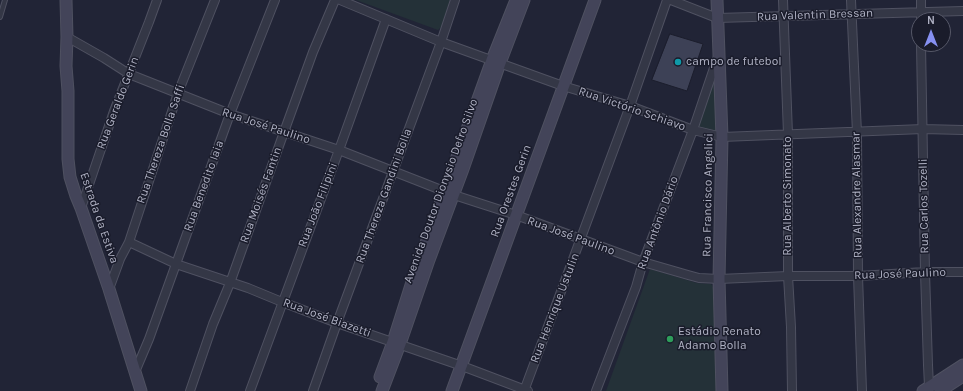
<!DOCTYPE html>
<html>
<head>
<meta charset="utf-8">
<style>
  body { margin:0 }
  #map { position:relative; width:963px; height:391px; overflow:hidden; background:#212436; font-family:Karla,sans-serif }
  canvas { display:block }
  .north { position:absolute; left:911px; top:12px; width:40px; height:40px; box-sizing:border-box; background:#1a1c2b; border:1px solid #565868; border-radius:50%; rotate:0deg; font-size:11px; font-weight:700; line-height:16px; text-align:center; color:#afb1c3 }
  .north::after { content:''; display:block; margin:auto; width:14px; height:18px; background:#8690f1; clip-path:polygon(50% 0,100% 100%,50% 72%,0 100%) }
</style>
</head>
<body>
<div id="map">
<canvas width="963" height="391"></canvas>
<div class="north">N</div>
</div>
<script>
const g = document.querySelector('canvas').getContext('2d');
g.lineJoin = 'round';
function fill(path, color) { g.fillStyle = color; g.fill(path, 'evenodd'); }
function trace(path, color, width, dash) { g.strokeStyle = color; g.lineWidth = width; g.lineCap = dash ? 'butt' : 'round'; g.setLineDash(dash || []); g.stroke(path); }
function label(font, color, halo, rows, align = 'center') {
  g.font = font + ' Karla,sans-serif'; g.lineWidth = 3; g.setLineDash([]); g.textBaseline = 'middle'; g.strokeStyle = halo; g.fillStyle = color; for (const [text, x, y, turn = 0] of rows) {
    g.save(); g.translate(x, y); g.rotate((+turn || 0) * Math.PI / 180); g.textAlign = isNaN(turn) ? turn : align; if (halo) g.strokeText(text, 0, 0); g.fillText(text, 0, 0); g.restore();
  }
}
fill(new Path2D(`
  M 356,0 L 450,0 L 442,26 L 438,30 Z
  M 718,63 L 722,135 L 696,130 Z
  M 650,269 L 697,283 L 711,284 L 714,288 L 718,391 L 606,391 Z`), '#243138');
const building = new Path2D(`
  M 670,34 L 703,44 L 687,91 L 652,80 Z`);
fill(building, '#3d4156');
trace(building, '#1c1e2d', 1);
const lane = new Path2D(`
  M 0,17 L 5,0`);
const street = new Path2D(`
  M 340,0 L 441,42 L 563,86 L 630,106 L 693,130 L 722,137 L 923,129 L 963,130
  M 671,0 L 717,18 L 963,11
  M 783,0 L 788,134 L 788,276 L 791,327 L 792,391
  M 851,0 L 857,133 L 858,276 L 862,391
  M 921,0 L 921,20
  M 67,37 L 104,58 L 129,74 L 230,114 L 339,150 L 454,195 L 516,215 L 643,262 L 688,275 L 699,278 L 719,279 L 788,276 L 858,276 L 925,272 L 963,272
  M 921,44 L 925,272 L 928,365 L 929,386 L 931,390
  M 81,208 L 114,111 L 149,22 L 157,0
  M 129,242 L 176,264 L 248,288 L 282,302 L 337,323 L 462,366 L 528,391
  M 109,289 L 120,259 L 129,242 L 178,93 L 215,0
  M 135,372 L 149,339 L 230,114 L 275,0
  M 190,391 L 213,324 L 230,283 L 284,132 L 313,52 L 335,0
  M 250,391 L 339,150 L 386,19
  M 313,391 L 337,323 L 441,42 L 455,0
  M 524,391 L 630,106 L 667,0
  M 596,391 L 636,287 L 643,262 L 693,130 L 717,59`);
const secondary = new Path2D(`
  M 66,0 L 67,37 L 66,66 L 68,91 L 68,159 L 70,177 L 76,196 L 81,208 L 109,289 L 141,391
  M 717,0 L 722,137 L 719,279 L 722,391
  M 380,377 L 393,342 L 412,282 L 492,60 L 516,0
  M 382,391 L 400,344 L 429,260 L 463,169 L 500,63 L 524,0
  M 452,391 L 595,0
  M 923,391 L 963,365
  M 940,391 L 963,376`);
trace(lane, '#4f5161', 6);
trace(street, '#4f5161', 10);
trace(secondary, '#4f5161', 13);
trace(lane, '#343746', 4);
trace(street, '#343746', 8);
trace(secondary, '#434459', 11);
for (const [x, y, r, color] of [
  [678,62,4,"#0f9aa8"],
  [670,339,4,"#2e9e5b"]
]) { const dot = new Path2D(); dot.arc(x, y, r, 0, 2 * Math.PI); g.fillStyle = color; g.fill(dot); trace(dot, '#1a1c2b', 1.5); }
label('12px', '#afb1c3', '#1a1c2b', [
  ["Rua Valentin Bressan",815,15,-2],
  ["Rua Geraldo Gerin",118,103,-69],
  ["Rua Victório Schiavo",632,109,19],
  ["Rua José Paulino",266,126,18],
  ["Rua Thereza Bolla Saffi",161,144,-71],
  ["Rua Benedito Iaia",204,186,-70],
  ["Avenida Doutor Dionysio Defro Silvo",441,191,-70],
  ["Rua Orestes Gerin",511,191,-70],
  ["Rua Moisés Fantin",261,195,-70],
  ["Rua Francisco Angelici",708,195,-89],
  ["Rua Alexandre Alasmar",857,195,-91],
  ["Rua Thereza Gandini Bolla",384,196,-70],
  ["Rua Alberto Simonato",788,196,-90],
  ["Rua João Filipini",318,205,-69],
  ["Rua Carlos Tozelli",924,206,-91],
  ["Estrada da Estiva",99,218,71],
  ["Rua Antônio Dário",658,223,-70],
  ["Rua José Paulino",571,236,20],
  ["Rua José Paulino",900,274,-2],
  ["Rua Henrique Ustulin",555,308,-69],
  ["Rua José Biazetti",327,318,20]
]);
label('12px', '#afb1c3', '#1a1c2b', [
  ["campo de futebol",686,62],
  ["Estádio Renato",678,332],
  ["Adamo Bolla",678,346]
], 'left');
</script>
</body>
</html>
